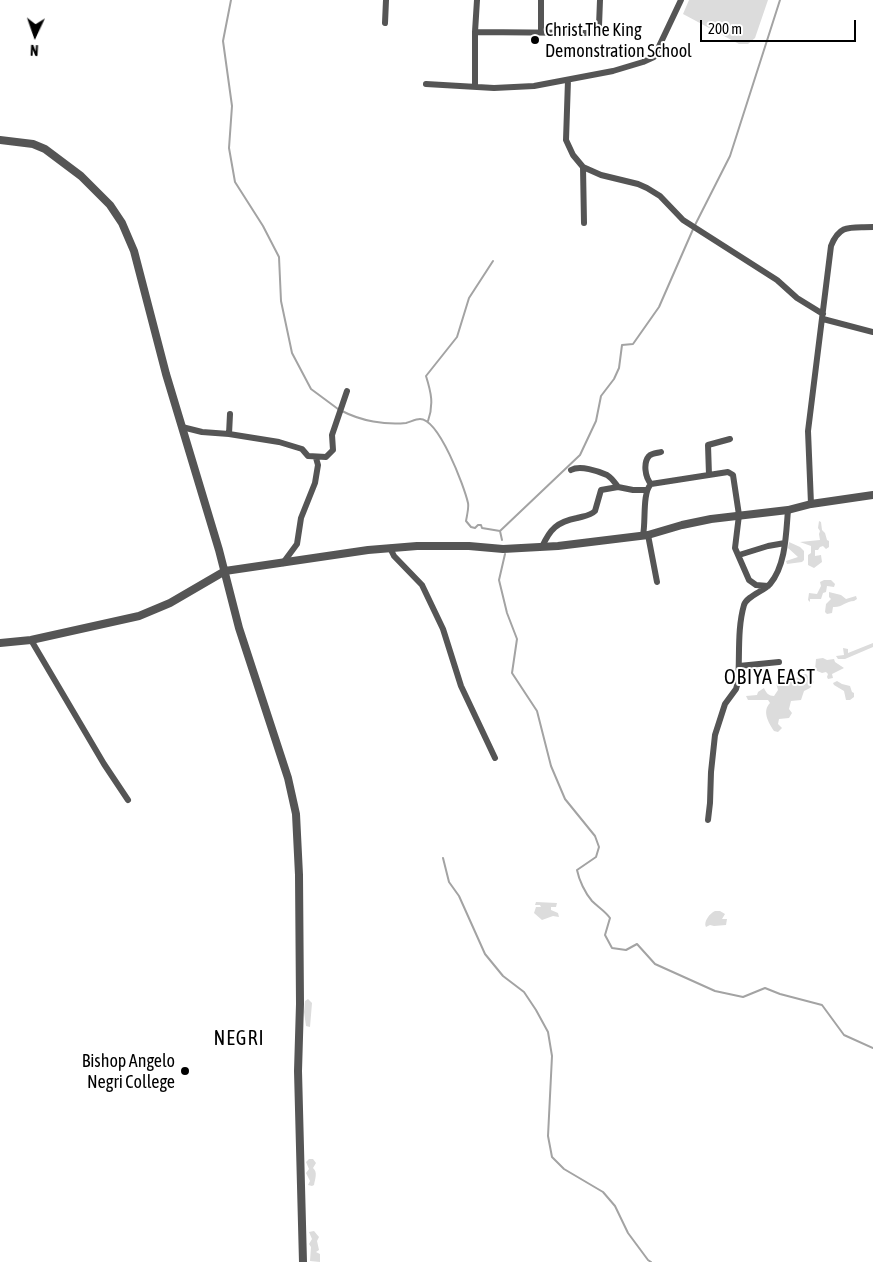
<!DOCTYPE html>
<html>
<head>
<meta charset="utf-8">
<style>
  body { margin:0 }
  #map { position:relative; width:873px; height:1262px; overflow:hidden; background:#fff; font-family:"Asap Condensed",sans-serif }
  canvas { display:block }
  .north { position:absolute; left:10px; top:10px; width:50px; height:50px; -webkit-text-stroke:4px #fff; paint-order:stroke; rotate:183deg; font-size:14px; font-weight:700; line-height:20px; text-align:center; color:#000 }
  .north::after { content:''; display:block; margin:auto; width:18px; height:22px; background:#000; clip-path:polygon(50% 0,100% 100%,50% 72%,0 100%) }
  .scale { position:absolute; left:700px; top:20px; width:156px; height:22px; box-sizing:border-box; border:2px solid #000; border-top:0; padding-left:6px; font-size:15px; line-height:18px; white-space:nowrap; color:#000; -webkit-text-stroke:4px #fff; paint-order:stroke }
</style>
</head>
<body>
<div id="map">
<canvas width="873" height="1262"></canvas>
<div class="north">N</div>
<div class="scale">200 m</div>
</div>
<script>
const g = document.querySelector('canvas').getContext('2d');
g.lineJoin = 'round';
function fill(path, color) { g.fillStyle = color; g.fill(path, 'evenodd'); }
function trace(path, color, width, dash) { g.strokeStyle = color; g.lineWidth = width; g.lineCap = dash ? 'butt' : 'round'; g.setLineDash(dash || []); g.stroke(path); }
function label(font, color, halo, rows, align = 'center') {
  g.font = font + ' "Asap Condensed",sans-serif'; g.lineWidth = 4; g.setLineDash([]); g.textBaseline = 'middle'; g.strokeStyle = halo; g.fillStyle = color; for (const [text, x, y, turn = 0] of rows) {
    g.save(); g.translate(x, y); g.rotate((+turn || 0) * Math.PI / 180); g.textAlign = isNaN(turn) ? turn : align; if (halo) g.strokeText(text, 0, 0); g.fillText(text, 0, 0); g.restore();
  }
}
fill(new Path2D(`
  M 689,0 L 768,0 L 755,38 L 748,44 L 739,44 L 683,14 Z
  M 819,521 L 821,522 L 822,530 L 825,533 L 827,540 L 829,541 L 829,547 L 826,549 L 823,546 L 820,547 L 818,550 L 815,550 L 815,556 L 821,555 L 822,562 L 814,568 L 808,565 L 808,555 L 811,553 L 811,546 L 800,542 L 820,540 L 819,534 L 820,531 L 818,528 Z
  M 789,542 L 800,547 L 804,551 L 804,560 L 802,562 L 787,564 L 786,561 L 798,557 L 788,548 Z
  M 824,580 L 831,580 L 835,584 L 834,587 L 827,586 L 826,592 L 823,593 L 821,599 L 810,599 L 810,602 L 808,600 L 809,593 L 817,594 L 821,586 L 820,582 Z
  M 829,592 L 841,595 L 846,599 L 856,596 L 857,599 L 854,601 C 846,601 841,608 833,607 L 832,613 L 827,614 L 825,612 L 826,604 L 831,599 L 829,597 Z
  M 873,643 L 873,647 L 845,659 L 838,659 L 836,656 L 844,655 L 843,648 L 848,649 L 848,653 Z
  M 823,658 L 827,660 L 834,659 L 835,662 L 844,668 L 832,674 L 833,678 L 828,679 L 827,677 L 828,674 L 826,672 L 822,673 L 815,670 L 816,659 Z
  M 806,674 L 814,682 L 810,688 L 804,691 L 801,700 L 791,701 L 789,709 L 792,713 L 789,718 L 779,719 L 778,724 L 782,728 L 778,732 L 774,731 C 768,722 762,711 770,703 L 768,700 L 748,700 L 746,696 L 757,695 L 758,692 L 764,688 C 766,693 769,696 774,696 L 778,690 L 776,683 L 779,675 L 800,678 L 801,675 Z
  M 837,681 L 842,684 L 850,686 L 852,692 L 854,693 L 854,697 L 850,700 L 846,700 L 844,691 L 834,685 L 833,683 Z
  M 536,902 L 557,903 L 556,907 L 551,907 L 551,910 L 558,913 L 559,917 L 553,916 L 542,920 L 534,913 L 536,907 L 541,907 L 540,905 L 535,905 Z
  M 715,911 L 720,911 L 725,914 L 722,919 L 727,919 L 726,925 L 714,926 L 710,925 L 706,927 C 703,922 710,913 715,911 Z
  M 308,999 L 312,1003 L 310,1027 L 306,1026 L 304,1012 L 305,1001 Z
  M 309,1159 L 313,1159 L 316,1163 L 313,1168 C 318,1172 315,1179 314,1185 L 312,1186 L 308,1185 L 310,1181 L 306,1173 L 309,1169 L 306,1162 Z
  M 314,1231 L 319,1237 L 317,1241 L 319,1250 L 316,1252 L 320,1254 L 320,1262 L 310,1261 L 311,1247 L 309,1244 L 312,1239 L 309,1232 Z`), '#dcdcdc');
trace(new Path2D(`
  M 231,0 L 223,41 L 232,106 L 229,148 L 235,182 L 263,226 L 279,257 L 281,301 L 292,353 L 311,389 L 338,409
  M 342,411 C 361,421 385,425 406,423 C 410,422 416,419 420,419 C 439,419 464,486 468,503 C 469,508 467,515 466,521 L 471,527 L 475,528 L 478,525 L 481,525 L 482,528 L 500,531 L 502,540
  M 428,421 C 434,404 431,392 426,376 L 457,337 L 469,298 L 493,261
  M 500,531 L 580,455 L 596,421 L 601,396 L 614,379 L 619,368 L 622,345 L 633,344 L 659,307 L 694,227 L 730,156 L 780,0
  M 505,554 L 499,580 L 507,613 L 517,639 L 512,673 L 537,711 L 551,766 L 565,799 L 595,836 L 599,847 L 596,857 L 577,870 C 579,880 585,893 592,901 C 598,907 605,911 610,918 L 605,935 L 612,948 L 626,950 L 637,944 L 655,964 L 715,991 L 743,997 L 765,988 L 780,994 L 822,1005 L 844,1035 L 873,1048
  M 443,858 L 449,882 L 459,896 L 485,954 L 503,976 L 524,992 L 536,1010 L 548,1032 L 552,1056 L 548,1136 L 552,1157 L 564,1169 L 603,1192 L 615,1206 L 628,1233 L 648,1260 L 651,1262`), '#a3a3a3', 2);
trace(new Path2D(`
  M 477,0 L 475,32 L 586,33 L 595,32 L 599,26 L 600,0
  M 385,23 L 386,0
  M 541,32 L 541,0
  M 568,80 L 566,140 L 573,155 L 583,167 L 584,223
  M 426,84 L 494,88 L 534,86 L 613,71 L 643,62 L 654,57 L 681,0
  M 475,87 L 475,32
  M 583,167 L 601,175 L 638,184 L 647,188 L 660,196 L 683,220 L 777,280 L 797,298 L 823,314
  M 823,319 L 873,332
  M 182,427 L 202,432 L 229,434 L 279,442 L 302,449 L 308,456 L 326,457 L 333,450 L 332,435 L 347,391
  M 229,434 L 230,414
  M 571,470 C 580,465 598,471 607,475 C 612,478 615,483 618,487
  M 709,475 L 708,445 L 730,439
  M 651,484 C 645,477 643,463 649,456 C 652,453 658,453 661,452
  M 811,504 L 808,431 L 831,246 C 840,223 851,228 873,227
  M 643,535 C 646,522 642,493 651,484 L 728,472 L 733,475 L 739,515 L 735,548 L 749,580 L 756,585 L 768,586
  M 648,535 L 657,582
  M 542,547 C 550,529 557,522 577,518 C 584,516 590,516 595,511 L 601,490 L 618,487 L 633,490 L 646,490
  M 390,548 L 394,556 L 422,585 L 443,629 L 461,686 L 495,758
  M 739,555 L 768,546 L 785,543
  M 283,563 L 297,544 L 301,518 L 315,483 L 318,465 L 316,458
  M 31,640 L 104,764 L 128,800
  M 739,666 L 779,662
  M 708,820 L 710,803 L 711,772 L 715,735 L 725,704 L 736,689 L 738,682 C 740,657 737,629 744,605 C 747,596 764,591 770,584 C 786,565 786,533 788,510`), '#555', 6);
trace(new Path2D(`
  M 0,140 L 33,144 L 45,149 L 81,176 L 110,205 L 122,223 L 134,251 L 166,374 L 219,550 L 239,628 L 288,778 L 296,814 L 299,875 L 300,1004 L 298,1071 L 303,1262
  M 0,643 L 31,640 L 139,616 L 170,603 L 225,571 L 368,550 L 417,546 L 469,546 L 503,549 L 558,546 L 648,535 L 682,525 L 711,519 L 788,510 L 811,504 L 873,495`), '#555', 8);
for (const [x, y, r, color] of [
  [535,40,5,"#000"],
  [185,1071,5,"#000"]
]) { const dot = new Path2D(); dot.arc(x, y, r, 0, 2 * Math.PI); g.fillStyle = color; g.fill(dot); trace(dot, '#fff', 2); }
label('18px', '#000', '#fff', [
  ["Christ The King",545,30],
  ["Demonstration School",545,51],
  ["Bishop Angelo",175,1061,"right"],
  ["Negri College",175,1082,"right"]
], 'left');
g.letterSpacing = '1px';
label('20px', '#000', '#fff', [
  ["OBIYA EAST",770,678],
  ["NEGRI",239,1039]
]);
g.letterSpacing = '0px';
</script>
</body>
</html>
